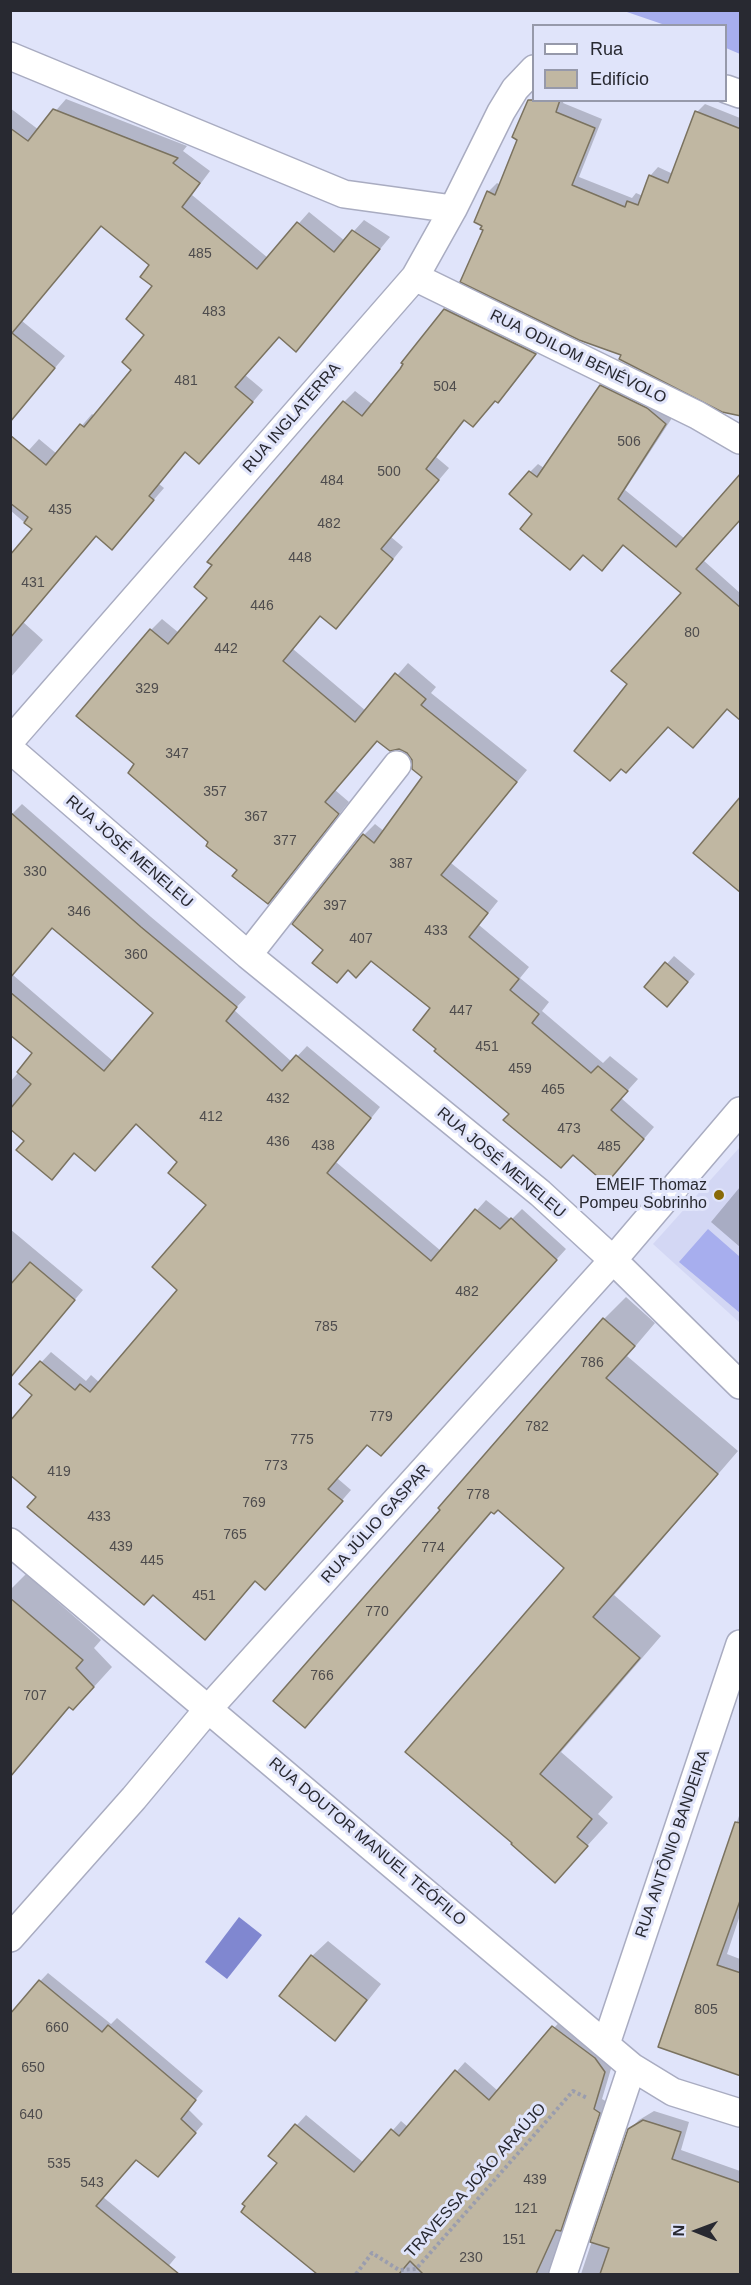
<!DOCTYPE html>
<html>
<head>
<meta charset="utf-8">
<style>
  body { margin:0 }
  #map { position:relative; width:751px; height:2285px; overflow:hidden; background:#e0e4fa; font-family:Arial,sans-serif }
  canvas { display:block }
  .frame { position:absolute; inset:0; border:12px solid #282931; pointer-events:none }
  .legend { position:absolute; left:532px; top:24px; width:195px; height:78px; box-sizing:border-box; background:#e0e4fa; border:2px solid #9699aa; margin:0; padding:8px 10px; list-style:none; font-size:18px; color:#282931 }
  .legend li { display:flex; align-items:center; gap:12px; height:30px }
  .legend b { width:30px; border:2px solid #9699aa }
  .north { position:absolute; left:667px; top:2201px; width:60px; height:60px; -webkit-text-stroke:4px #e0e4fa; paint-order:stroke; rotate:271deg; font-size:16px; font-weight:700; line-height:24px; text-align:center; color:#282931 }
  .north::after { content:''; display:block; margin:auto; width:21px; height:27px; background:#282931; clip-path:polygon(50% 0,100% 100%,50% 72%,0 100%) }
</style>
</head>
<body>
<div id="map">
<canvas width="751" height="2285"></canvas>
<div class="frame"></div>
<ul class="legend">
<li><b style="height:8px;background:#fff"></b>Rua</li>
<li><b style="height:16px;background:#c0b7a2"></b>Edifício</li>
</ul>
<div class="north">N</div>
</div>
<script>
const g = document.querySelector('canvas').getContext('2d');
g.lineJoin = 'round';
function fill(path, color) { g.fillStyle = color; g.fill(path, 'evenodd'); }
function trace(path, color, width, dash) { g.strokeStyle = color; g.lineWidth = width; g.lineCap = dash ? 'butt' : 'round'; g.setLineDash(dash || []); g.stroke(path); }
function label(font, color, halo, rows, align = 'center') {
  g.font = font + ' Arial,sans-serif'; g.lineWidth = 6; g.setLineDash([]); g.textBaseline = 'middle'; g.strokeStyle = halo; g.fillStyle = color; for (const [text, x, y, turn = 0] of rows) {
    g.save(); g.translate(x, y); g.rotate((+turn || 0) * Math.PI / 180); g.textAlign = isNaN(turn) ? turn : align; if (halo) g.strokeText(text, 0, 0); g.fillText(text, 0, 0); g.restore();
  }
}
fill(new Path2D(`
  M 740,1147 L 740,1323 L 653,1244 Z`), '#d3d7f4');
fill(new Path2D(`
  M 624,11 L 740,11 L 740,54 L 726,48 L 726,26 L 665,25 Z
  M 708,1229 L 740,1257 L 740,1313 L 679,1262 Z`), '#a7aeee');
fill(new Path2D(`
  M 239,1917 L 262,1935 L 227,1979 L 205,1962 Z`), '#8087d0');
fill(new Path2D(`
  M 534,95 L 534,100 L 564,100 L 563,103 L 602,119 L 579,177 L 632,198 L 636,193 L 643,196 L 650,176 L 658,167 L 673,174 L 697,112 L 705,104 L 740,118 L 740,416 L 723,410 L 485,230 L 484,225 L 476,221 L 488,192 L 497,183 L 501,185 L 519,139 L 514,136 Z
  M 66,99 L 187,146 L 183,151 L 210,171 L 192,195 L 268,258 L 309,212 L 345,241 L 364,220 L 390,237 L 307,338 L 279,336 L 245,375 L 263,390 L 211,451 L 199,462 L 186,451 L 159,484 L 164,488 L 112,548 L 97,535 L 23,622 L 43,640 L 10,678 L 10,557 L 33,530 L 10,510 L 10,471 L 39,439 L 57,454 L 92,414 L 95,416 L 134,370 L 146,335 L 154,286 L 151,265 L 102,224 L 22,321 L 65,356 L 10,421 L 10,108 L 39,130 Z
  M 457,299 L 546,342 L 509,390 L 498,401 L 496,400 L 473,425 L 466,419 L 436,457 L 449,468 L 391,537 L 403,547 L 347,616 L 336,627 L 321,615 L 293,649 L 366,711 L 408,663 L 436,687 L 431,693 L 527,770 L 451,863 L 498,901 L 479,925 L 529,967 L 520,978 L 549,1002 L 542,1011 L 603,1063 L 610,1056 L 638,1079 L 621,1098 L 654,1127 L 617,1171 L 573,1153 L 511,1114 L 438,1049 L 432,1008 L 372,960 L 356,976 L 349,969 L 337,981 L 325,950 L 294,924 L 364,835 L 375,824 L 385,832 L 424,777 L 407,751 L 378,740 L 335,790 L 349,802 L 279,891 L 268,902 L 136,764 L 151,630 L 162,619 L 179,633 L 209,598 L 344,402 L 355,391 L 373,405 L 445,310 Z
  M 610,378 L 674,415 L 625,490 L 685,539 L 703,560 L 740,593 L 740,643 L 727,707 L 629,684 L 683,593 L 624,543 L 534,513 L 530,472 L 538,464 L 544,468 L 601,386 Z
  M 22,804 L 151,917 L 246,997 L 234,1010 L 292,1062 L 307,1046 L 380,1107 L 336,1162 L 441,1251 L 486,1200 L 511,1220 L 522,1209 L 566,1249 L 390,1444 L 368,1444 L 337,1478 L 351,1490 L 275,1578 L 256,1580 L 39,1496 L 34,1395 L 21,1384 L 51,1352 L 86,1381 L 91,1375 L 100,1383 L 179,1290 L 208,1205 L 179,1162 L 137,1123 L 95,1169 L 75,1152 L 61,1168 L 10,1127 L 10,1082 L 35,1053 L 10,1033 L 10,816 ZM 53,927 L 155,1013 L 114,1062 L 13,975 Z
  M 674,956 L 695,974 L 675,997 L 646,987 Z
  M 740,1187 L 740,1247 L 711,1222 Z
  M 10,1229 L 83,1290 L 16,1369 L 10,1364 Z
  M 626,1297 L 655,1323 L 627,1356 L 738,1451 L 614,1595 L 661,1636 L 561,1752 L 613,1797 L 598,1814 L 608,1823 L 555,1881 L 513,1844 L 566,1567 L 498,1508 L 493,1511 L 327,1704 L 305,1726 L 442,1509 L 604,1319 Z
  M 26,1574 L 101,1640 L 94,1648 L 112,1667 L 92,1689 L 70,1707 L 10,1778 L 10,1590 Z
  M 740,1813 L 740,1915 L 727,1954 L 740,1959 L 740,2075 L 660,2046 Z
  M 328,1941 L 381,1984 L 350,2023 L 335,2039 L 312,1956 Z
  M 48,1973 L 111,2024 L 117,2018 L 203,2091 L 188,2109 L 203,2124 L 166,2167 L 136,2159 L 103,2197 L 176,2257 L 166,2269 L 172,2274 L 10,2274 L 10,2013 Z
  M 563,2018 L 613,2062 L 602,2099 L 609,2103 L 560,2274 L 319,2274 L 243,2212 L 279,2162 L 270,2155 L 306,2115 L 364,2163 L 401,2121 L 408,2127 L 465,2062 L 498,2091 Z
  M 654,2111 L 689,2122 L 681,2150 L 740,2171 L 740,2274 L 581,2274 L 629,2130 L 639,2120 Z`), '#0003');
const building = new Path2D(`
  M 528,100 L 560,100 L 556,112 L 595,128 L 572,185 L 625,207 L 627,201 L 638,205 L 649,175 L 668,183 L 695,111 L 741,129 L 741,416 L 722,412 L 619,359 L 621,355 L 579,340 L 460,282 L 483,230 L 480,229 L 482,226 L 474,222 L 487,191 L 495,195 L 517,140 L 512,137 Z
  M 53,109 L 178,158 L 173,163 L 200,183 L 182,207 L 257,269 L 297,222 L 334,252 L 352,230 L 380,249 L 296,352 L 279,337 L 235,387 L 253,402 L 199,464 L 185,452 L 149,496 L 154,500 L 112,550 L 96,536 L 10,638 L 10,555 L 32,529 L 24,523 L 28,517 L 10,503 L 10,435 L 46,465 L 80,424 L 84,427 L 131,370 L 122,362 L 144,335 L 126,319 L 152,286 L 140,277 L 149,265 L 101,226 L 12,333 L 55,368 L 10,422 L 10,128 L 28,141 Z
  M 444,309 L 536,354 L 498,403 L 495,401 L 473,427 L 464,420 L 426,469 L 439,480 L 381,549 L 393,559 L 336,629 L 320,616 L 283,661 L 355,722 L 395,673 L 426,699 L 421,705 L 517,782 L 441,875 L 488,913 L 469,937 L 519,979 L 510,990 L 539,1014 L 532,1023 L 591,1073 L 598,1066 L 628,1091 L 611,1110 L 644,1139 L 606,1184 L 573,1155 L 561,1168 L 503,1120 L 509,1114 L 434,1051 L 436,1049 L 413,1030 L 430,1008 L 371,961 L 356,978 L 348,970 L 337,983 L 312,963 L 323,950 L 292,924 L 363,834 L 374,843 L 422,777 L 412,769 L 412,760 L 407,753 L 399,749 L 390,751 L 377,741 L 325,802 L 339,814 L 268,904 L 232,876 L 237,870 L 206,846 L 208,842 L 128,773 L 134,764 L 76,716 L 150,629 L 168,644 L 207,598 L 194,587 L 212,565 L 207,562 L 343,401 L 362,416 L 400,369 L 403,364 L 401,363 Z
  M 600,385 L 647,408 L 666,424 L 618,499 L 676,547 L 741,473 L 741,519 L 696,569 L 741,608 L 741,721 L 727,709 L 693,748 L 668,727 L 626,773 L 621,769 L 610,781 L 574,751 L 627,684 L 611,671 L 681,593 L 623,545 L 602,571 L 583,555 L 570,570 L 520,529 L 532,514 L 509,494 L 529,471 L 537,477 Z
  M 741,796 L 741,893 L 693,853 Z
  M 10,812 L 141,927 L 237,1007 L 226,1021 L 282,1071 L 296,1055 L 371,1118 L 327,1173 L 431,1261 L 475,1209 L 500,1229 L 511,1218 L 557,1260 L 381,1456 L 367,1445 L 328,1489 L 343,1501 L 265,1590 L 255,1581 L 205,1640 L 153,1595 L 144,1605 L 27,1507 L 36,1497 L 10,1475 L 10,1421 L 32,1395 L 19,1384 L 40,1361 L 75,1390 L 80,1384 L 90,1392 L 177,1290 L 152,1267 L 206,1205 L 168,1173 L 177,1162 L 136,1124 L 95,1171 L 74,1153 L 52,1180 L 16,1150 L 24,1141 L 10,1129 L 10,1109 L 31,1084 L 17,1072 L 32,1053 L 10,1035 L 10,992 L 104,1071 L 153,1013 L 52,928 L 10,978 Z
  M 665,962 L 688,982 L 667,1007 L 644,987 Z
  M 30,1262 L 75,1300 L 10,1378 L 10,1285 Z
  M 603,1318 L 635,1346 L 606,1378 L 718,1474 L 593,1617 L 640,1658 L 540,1774 L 592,1819 L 577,1837 L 588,1846 L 555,1883 L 511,1844 L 512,1843 L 405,1752 L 564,1568 L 498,1510 L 494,1514 L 491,1512 L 305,1728 L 273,1701 L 440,1510 L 438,1508 Z
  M 10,1598 L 83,1660 L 76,1668 L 94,1687 L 73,1710 L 69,1707 L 10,1777 Z
  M 735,1822 L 741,1823 L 741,1898 L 717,1965 L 741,1973 L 741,2076 L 658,2047 Z
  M 311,1955 L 367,2000 L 335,2041 L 279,1996 Z
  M 39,1980 L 102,2032 L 108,2025 L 196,2100 L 181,2119 L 196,2133 L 158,2177 L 136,2160 L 96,2206 L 179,2274 L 10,2274 L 10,2014 Z
  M 552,2026 L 595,2058 L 605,2072 L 594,2109 L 600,2113 L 561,2231 L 556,2230 L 536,2274 L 423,2274 L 410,2261 L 399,2274 L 317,2274 L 241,2212 L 245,2206 L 242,2204 L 277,2163 L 268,2156 L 295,2124 L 354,2172 L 391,2129 L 399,2136 L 455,2070 L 489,2100 Z
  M 643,2120 L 681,2132 L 672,2159 L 741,2183 L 741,2274 L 600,2274 L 609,2248 L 590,2242 L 628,2129 Z`);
fill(building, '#c0b7a2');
trace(building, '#7a725f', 1.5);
const street = new Path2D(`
  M 10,56 L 344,194 L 453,209
  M 726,89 L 740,94
  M 415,277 L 697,415 L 740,440
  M 10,741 L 415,277 L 453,209 L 501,112 L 515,89 L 534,69
  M 10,749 L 248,955 L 540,1193 L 613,1260 L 740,1385
  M 248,955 L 397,765
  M 10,1542 L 632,2067 L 673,2092 L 740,2113
  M 10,1938 L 134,1798 L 209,1708 L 613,1260 L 740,1111
  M 606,2044 L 740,1644
  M 563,2274 L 632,2067`);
trace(street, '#a9acc1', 30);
trace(new Path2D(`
  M 356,2274 L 372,2253 L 399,2270 L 416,2269 L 573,2091 L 587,2098`), '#9a9dae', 4, [3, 3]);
trace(street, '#fff', 27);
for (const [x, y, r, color] of [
  [719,1195,6,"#896a08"]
]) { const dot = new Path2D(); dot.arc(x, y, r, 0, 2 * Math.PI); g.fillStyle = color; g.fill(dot); trace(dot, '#e0e4fa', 2); }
label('14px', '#4e4c4d', null, [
  ["485",200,254],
  ["483",214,312],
  ["481",186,381],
  ["504",445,387],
  ["506",629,442],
  ["500",389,472],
  ["484",332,481],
  ["435",60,510],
  ["482",329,524],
  ["448",300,558],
  ["431",33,583],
  ["446",262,606],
  ["80",692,633],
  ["442",226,649],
  ["329",147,689],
  ["347",177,754],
  ["357",215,792],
  ["367",256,817],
  ["377",285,841],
  ["387",401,864],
  ["330",35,872],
  ["397",335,906],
  ["346",79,912],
  ["433",436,931],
  ["407",361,939],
  ["360",136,955],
  ["447",461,1011],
  ["451",487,1047],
  ["459",520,1069],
  ["465",553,1090],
  ["432",278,1099],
  ["412",211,1117],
  ["473",569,1129],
  ["436",278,1142],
  ["438",323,1146],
  ["485",609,1147],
  ["482",467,1292],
  ["785",326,1327],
  ["786",592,1363],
  ["779",381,1417],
  ["782",537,1427],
  ["775",302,1440],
  ["773",276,1466],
  ["419",59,1472],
  ["778",478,1495],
  ["769",254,1503],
  ["433",99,1517],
  ["765",235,1535],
  ["439",121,1547],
  ["774",433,1548],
  ["445",152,1561],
  ["451",204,1596],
  ["770",377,1612],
  ["766",322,1676],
  ["707",35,1696],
  ["805",706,2010],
  ["660",57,2028],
  ["650",33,2068],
  ["640",31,2115],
  ["535",59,2164],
  ["439",535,2180],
  ["543",92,2183],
  ["121",526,2209],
  ["151",514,2240],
  ["230",471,2258]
]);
label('16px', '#282931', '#e0e4fa', [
  ["RUA ODILOM BENÉVOLO",578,357,26],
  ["RUA INGLATERRA",292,418,-49],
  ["RUA JOSÉ MENELEU",129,852,41],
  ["RUA JOSÉ MENELEU",501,1163,40],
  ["RUA JÚLIO GASPAR",376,1524,-48],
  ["RUA DOUTOR MANUEL TEÓFILO",367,1842,40],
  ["RUA ANTÔNIO BANDEIRA",673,1844,-71],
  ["TRAVESSA JOÃO ARAÚJO",476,2181,-48]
]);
label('16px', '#282931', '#e0e4fa', [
  ["EMEIF Thomaz",707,1186],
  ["Pompeu Sobrinho",707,1204]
], 'right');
</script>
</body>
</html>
